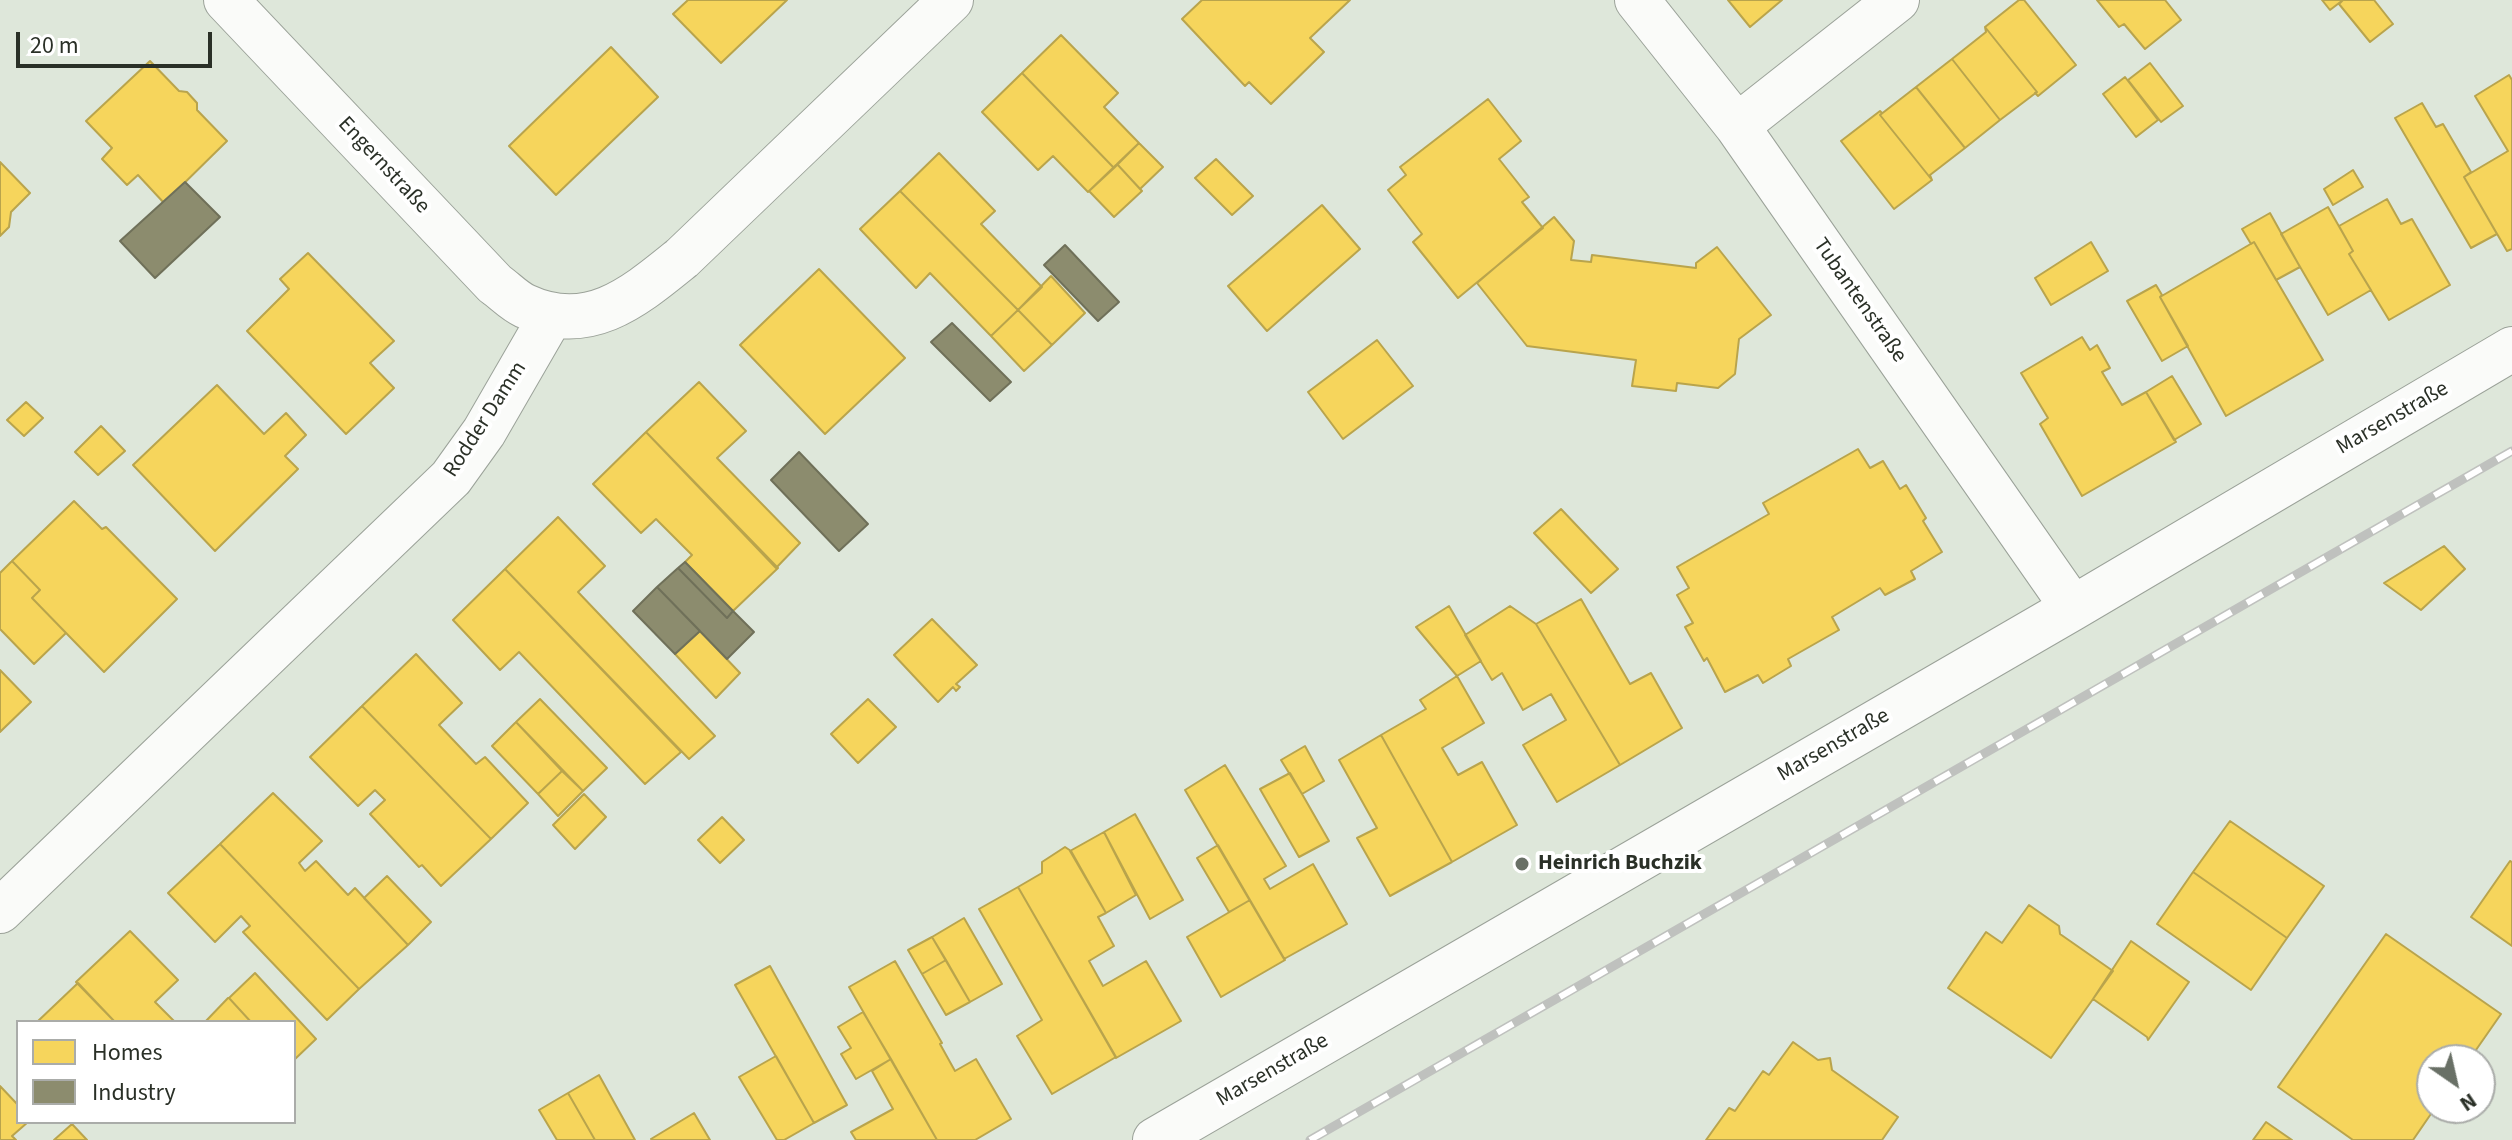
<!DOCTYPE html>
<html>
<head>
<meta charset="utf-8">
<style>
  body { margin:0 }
  #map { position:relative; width:2512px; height:1140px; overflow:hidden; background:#dee7da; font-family:"Source Sans 3",sans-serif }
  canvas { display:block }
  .legend { position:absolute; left:16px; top:1020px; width:280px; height:104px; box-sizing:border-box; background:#fff; border:2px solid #aaaca9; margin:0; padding:10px 14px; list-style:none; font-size:24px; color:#2a3027 }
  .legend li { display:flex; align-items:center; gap:16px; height:40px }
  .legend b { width:40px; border:2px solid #aaaca9 }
  .north { position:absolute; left:2416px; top:1044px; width:80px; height:80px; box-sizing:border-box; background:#fff; border:2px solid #aaaca9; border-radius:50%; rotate:146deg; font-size:22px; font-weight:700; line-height:32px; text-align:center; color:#2a3027 }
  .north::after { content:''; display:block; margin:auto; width:28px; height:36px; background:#697066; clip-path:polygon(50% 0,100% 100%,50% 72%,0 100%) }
  .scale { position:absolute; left:16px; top:32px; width:196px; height:36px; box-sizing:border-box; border:4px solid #2a3027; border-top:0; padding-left:10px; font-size:24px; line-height:28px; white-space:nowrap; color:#2a3027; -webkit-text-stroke:6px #fff; paint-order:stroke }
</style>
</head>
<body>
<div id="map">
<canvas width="2512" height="1140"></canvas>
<ul class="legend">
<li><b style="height:22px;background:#f6d55c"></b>Homes</li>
<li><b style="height:22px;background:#8c8c6e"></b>Industry</li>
</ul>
<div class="north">N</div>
<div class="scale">20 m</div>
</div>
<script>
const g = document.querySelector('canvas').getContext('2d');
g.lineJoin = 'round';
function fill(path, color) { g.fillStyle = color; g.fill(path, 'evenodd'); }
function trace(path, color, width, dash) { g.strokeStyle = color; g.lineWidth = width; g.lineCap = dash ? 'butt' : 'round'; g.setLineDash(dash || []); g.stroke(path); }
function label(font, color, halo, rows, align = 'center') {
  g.font = font + ' "Source Sans 3",sans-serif'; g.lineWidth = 8; g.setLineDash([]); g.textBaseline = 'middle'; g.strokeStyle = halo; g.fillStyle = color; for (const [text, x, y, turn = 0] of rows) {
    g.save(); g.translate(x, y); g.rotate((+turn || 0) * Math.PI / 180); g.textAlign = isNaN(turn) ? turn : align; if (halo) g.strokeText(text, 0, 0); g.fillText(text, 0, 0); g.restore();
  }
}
const homes = new Path2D(`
  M 688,0 L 787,0 L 721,63 L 673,14 Z
  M 1202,0 L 1350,0 L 1310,38 L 1324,52 L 1271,104 L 1249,82 L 1245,86 L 1182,19 Z
  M 1728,0 L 1782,0 L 1750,27 Z
  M 2019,0 L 2024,0 L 2076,65 L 2038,96 L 2035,93 L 2037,92 L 1985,27 Z
  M 2097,0 L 2165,0 L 2181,20 L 2145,49 L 2124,24 L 2119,27 Z
  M 2322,0 L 2343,0 L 2330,10 Z
  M 2343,0 L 2374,0 L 2393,24 L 2370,42 L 2339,4 Z
  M 1985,27 L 2037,92 L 2000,120 L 1952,59 L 1986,32 Z
  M 1061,35 L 1118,93 L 1104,107 L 1139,143 L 1114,168 L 1022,73 Z
  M 611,47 L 658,97 L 556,195 L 509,146 Z
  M 1952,59 L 2000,120 L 1965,148 L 1916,87 Z
  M 150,61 L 179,91 L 187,92 L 197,103 L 197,110 L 227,141 L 164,203 L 138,175 L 127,185 L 102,159 L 112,148 L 86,121 Z
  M 2150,63 L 2183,106 L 2161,122 L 2128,80 Z
  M 1022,73 L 1114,168 L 1088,192 L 1053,156 L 1038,170 L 982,112 Z
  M 2509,75 L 2512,80 L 2512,249 L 2507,251 L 2464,177 L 2508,151 L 2475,96 Z
  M 2125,77 L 2158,120 L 2136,137 L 2103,94 Z
  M 1916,87 L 1965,148 L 1930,175 L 1932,180 L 1880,115 Z
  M 1488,99 L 1521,141 L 1499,159 L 1529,197 L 1522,202 L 1543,228 L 1458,298 L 1413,242 L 1422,234 L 1388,190 L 1406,175 L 1400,167 Z
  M 2422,103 L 2436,127 L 2443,124 L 2471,172 L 2464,177 L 2497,234 L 2471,248 L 2395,118 Z
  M 1880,111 L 1882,113 L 1880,115 L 1932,180 L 1894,209 L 1841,141 Z
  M 1139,143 L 1163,167 L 1140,189 L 1117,164 Z
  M 939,153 L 995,211 L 981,224 L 1042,287 L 1018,310 L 900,191 Z
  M 1216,159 L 1253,196 L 1232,215 L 1195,178 Z
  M 0,162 L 30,193 L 11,212 L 9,227 L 0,236 Z
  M 1117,164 L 1142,191 L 1114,217 L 1089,191 Z
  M 2353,170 L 2363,187 L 2333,205 L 2324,189 Z
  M 900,191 L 1018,310 L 991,336 L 930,273 L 916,288 L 860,229 Z
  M 2387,199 L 2401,224 L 2412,219 L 2450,285 L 2389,320 L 2349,254 L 2353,251 L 2339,226 Z
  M 1322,205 L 1360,249 L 1267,331 L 1228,286 Z
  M 2328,207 L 2353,251 L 2349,254 L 2371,290 L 2328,315 L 2281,234 Z
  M 2270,213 L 2300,267 L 2276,280 L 2254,242 L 2251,244 L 2242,229 Z
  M 1554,217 L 1574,241 L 1571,260 L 1591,262 L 1592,255 L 1696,268 L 1696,263 L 1717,247 L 1771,315 L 1739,339 L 1735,374 L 1718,388 L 1677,383 L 1676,391 L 1632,386 L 1636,360 L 1527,346 L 1477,283 Z
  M 2091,242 L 2108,271 L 2051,305 L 2035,278 Z
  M 2254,242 L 2323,360 L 2226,416 L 2160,297 Z
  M 308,253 L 394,341 L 370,363 L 394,388 L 346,434 L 247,331 L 289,289 L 280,279 Z
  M 819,269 L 905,358 L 825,434 L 740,345 Z
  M 1051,276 L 1085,313 L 1052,345 L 1018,310 Z
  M 2156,285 L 2162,295 L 2160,297 L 2188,346 L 2162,361 L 2127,301 Z
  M 1018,310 L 1052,345 L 1024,371 L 991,336 Z
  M 2082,337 L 2090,350 L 2097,345 L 2110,368 L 2102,372 L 2122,405 L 2146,392 L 2176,442 L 2082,496 L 2040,424 L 2048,418 L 2021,373 Z
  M 1377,340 L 1413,386 L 1343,439 L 1308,392 Z
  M 2172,376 L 2201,424 L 2174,440 L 2146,392 Z
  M 699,382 L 746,431 L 717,458 L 800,543 L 776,568 L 646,432 Z
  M 217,385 L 264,434 L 286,413 L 306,435 L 285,456 L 298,469 L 215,551 L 133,465 Z
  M 26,402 L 43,418 L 24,436 L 7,420 Z
  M 101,426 L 125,451 L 98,475 L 75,452 Z
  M 646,432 L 778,568 L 733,611 L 685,562 L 692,555 L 656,519 L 641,533 L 593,484 Z
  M 1858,449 L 1870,468 L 1883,461 L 1900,489 L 1906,485 L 1926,518 L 1923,521 L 1942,552 L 1911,571 L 1915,579 L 1885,595 L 1880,588 L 1832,617 L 1839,630 L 1788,659 L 1791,666 L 1763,683 L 1758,675 L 1725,692 L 1707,658 L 1704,661 L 1685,627 L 1693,623 L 1677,595 L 1689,588 L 1677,567 L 1769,514 L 1763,503 Z
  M 74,501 L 102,529 L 106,527 L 177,599 L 104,672 L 32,598 L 40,590 L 12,561 Z
  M 1561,509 L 1618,569 L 1591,593 L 1534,533 Z
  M 558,517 L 605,566 L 578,592 L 715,736 L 689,759 L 505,569 Z
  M 2444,546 L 2465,569 L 2421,610 L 2384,583 Z
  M 12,561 L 40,590 L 32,598 L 66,633 L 34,664 L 0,629 L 0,573 Z
  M 505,569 L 681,752 L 645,784 L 519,652 L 500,670 L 453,620 Z
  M 1581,599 L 1630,684 L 1651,673 L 1682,728 L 1620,765 L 1536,624 Z
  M 1449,606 L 1481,661 L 1457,676 L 1416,627 Z
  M 1510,606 L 1536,624 L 1620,765 L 1557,802 L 1523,745 L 1566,720 L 1551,694 L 1523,710 L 1502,673 L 1492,680 L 1465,635 Z
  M 932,619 L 977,665 L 956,684 L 960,687 L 956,691 L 953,687 L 938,702 L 894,655 Z
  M 700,631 L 740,673 L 716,698 L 675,654 Z
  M 416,654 L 462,703 L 439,725 L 476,764 L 485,757 L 528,803 L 491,839 L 362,706 Z
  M 0,670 L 31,702 L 0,732 Z
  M 1457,676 L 1484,723 L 1442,748 L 1458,775 L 1482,762 L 1517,825 L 1452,862 L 1381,735 L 1426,709 L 1420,700 Z
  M 540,699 L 607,768 L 583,791 L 516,722 Z
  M 868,699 L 896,727 L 858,763 L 831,734 Z
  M 362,706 L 491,839 L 441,886 L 422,865 L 419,867 L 370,814 L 385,800 L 375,790 L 358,806 L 310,757 Z
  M 516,722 L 562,771 L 538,794 L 492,746 Z
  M 1381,735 L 1452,862 L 1390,896 L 1357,838 L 1377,828 L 1339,760 Z
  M 1305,746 L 1324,781 L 1302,794 L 1281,760 Z
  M 1225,765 L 1286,866 L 1264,879 L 1270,889 L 1313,864 L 1347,924 L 1284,959 L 1185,790 Z
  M 562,771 L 583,791 L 558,816 L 538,794 Z
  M 1290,773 L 1329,841 L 1299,857 L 1260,789 Z
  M 273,793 L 322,841 L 299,863 L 305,871 L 316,861 L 348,895 L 355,888 L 408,945 L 359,989 L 220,844 Z
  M 584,794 L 606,817 L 575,849 L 553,825 Z
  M 1135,814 L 1183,900 L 1150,919 L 1104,832 Z
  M 722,817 L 744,840 L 720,863 L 698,840 Z
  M 2230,821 L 2324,886 L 2287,938 L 2193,872 Z
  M 1104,832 L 1136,895 L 1106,913 L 1070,851 Z
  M 220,844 L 359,989 L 327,1020 L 243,932 L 250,926 L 241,916 L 215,942 L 168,893 Z
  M 1218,845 L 1250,900 L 1229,912 L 1197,858 Z
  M 1065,847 L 1071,851 L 1106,913 L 1098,917 L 1114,946 L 1089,961 L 1103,986 L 1146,961 L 1181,1021 L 1116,1058 L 1018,887 L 1042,873 L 1042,862 Z
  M 2510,861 L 2512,862 L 2512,946 L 2471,917 Z
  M 2193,872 L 2287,938 L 2251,990 L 2157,924 Z
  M 387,876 L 431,922 L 408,945 L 364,898 Z
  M 1018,887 L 1116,1057 L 1052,1094 L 1017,1036 L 1042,1020 L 979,909 Z
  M 1250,900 L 1285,960 L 1221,997 L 1187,937 Z
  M 2029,905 L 2059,926 L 2060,934 L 2113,971 L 2051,1058 L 1948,988 L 1986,932 L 2002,943 Z
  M 964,918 L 1002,984 L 970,1002 L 932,937 Z
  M 130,931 L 178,980 L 155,1002 L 175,1022 L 115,1022 L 76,982 Z
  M 2386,934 L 2501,1014 L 2469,1060 L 2432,1060 L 2432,1108 L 2435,1108 L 2413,1140 L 2353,1140 L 2278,1087 Z
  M 932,937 L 946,960 L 922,974 L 908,950 Z
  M 2131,941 L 2189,982 L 2148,1040 L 2147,1037 L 2093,999 Z
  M 946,960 L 970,1002 L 946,1015 L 922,974 Z
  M 895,961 L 942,1043 L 940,1044 L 955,1071 L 976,1059 L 1011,1119 L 975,1140 L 937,1140 L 849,987 Z
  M 770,966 L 847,1105 L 814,1123 L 735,985 Z
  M 255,973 L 316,1039 L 294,1060 L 294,1022 L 251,1022 L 229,998 Z
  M 78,983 L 115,1022 L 37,1022 Z
  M 228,998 L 229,998 L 251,1022 L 205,1022 Z
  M 863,1012 L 891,1059 L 856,1079 L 841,1054 L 851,1048 L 838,1027 Z
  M 1793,1042 L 1818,1060 L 1830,1058 L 1832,1070 L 1898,1117 L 1882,1140 L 1706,1140 L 1729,1108 L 1735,1111 L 1763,1071 L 1769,1075 Z
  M 776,1056 L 814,1123 L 784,1140 L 777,1140 L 739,1077 Z
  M 891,1059 L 937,1140 L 856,1140 L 851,1132 L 893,1109 L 872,1071 Z
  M 599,1075 L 635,1140 L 595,1140 L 568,1093 Z
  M 0,1086 L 18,1105 L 18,1122 L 28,1122 L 12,1136 L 16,1140 L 0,1140 Z
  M 568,1093 L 595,1140 L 557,1140 L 539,1110 Z
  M 694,1113 L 710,1140 L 652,1140 L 651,1139 Z
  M 2266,1122 L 2292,1140 L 2253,1140 Z
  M 72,1124 L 87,1140 L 54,1140 Z`);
fill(homes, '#f6d55c');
trace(homes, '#b9a44c', 2);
const industry = new Path2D(`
  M 185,182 L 220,217 L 155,278 L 120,241 Z
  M 1065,245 L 1119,302 L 1098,321 L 1044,265 Z
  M 952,323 L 1011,382 L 990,401 L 931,342 Z
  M 799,452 L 868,524 L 839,551 L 771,480 Z
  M 685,562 L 733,611 L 727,618 L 678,568 Z
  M 678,568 L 727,618 L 733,611 L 754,632 L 727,659 L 657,587 Z
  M 657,587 L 700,631 L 675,654 L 633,611 Z`);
fill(industry, '#8c8c6e');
trace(industry, '#6f7059', 2);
const minor = new Path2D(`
  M 226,0 L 495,284 C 505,291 514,301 525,306 C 589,336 635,296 682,258 L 951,0
  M 1637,0 L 1737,126 L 2073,608
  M 1737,126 L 1897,0
  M 0,911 L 451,478 L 484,432 L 551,316
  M 1155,1140 L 2073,608 L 2512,349`);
trace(minor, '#9ba299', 46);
trace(minor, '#fafbf9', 44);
const rail = new Path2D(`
  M 1310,1140 L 2512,451`);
trace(rail, '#bfc1be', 9);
trace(rail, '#fff', 6, [18]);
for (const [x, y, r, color] of [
  [1522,864,8,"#697066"]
]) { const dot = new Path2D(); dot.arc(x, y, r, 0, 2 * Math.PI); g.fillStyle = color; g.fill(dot); trace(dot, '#fff', 3); }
label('22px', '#2a3027', '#fff', [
  ["Engernstraße",383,166,47],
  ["Tubantenstraße",1859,301,55],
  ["Marsenstraße",2393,419,-30],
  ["Rodder Damm",486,420,-57],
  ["Marsenstraße",1834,746,-30],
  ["Marsenstraße",1273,1071,-30]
]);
label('bold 22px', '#2a3027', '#fff', [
  ["Heinrich Buchzik",1538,864]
], 'left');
</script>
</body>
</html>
